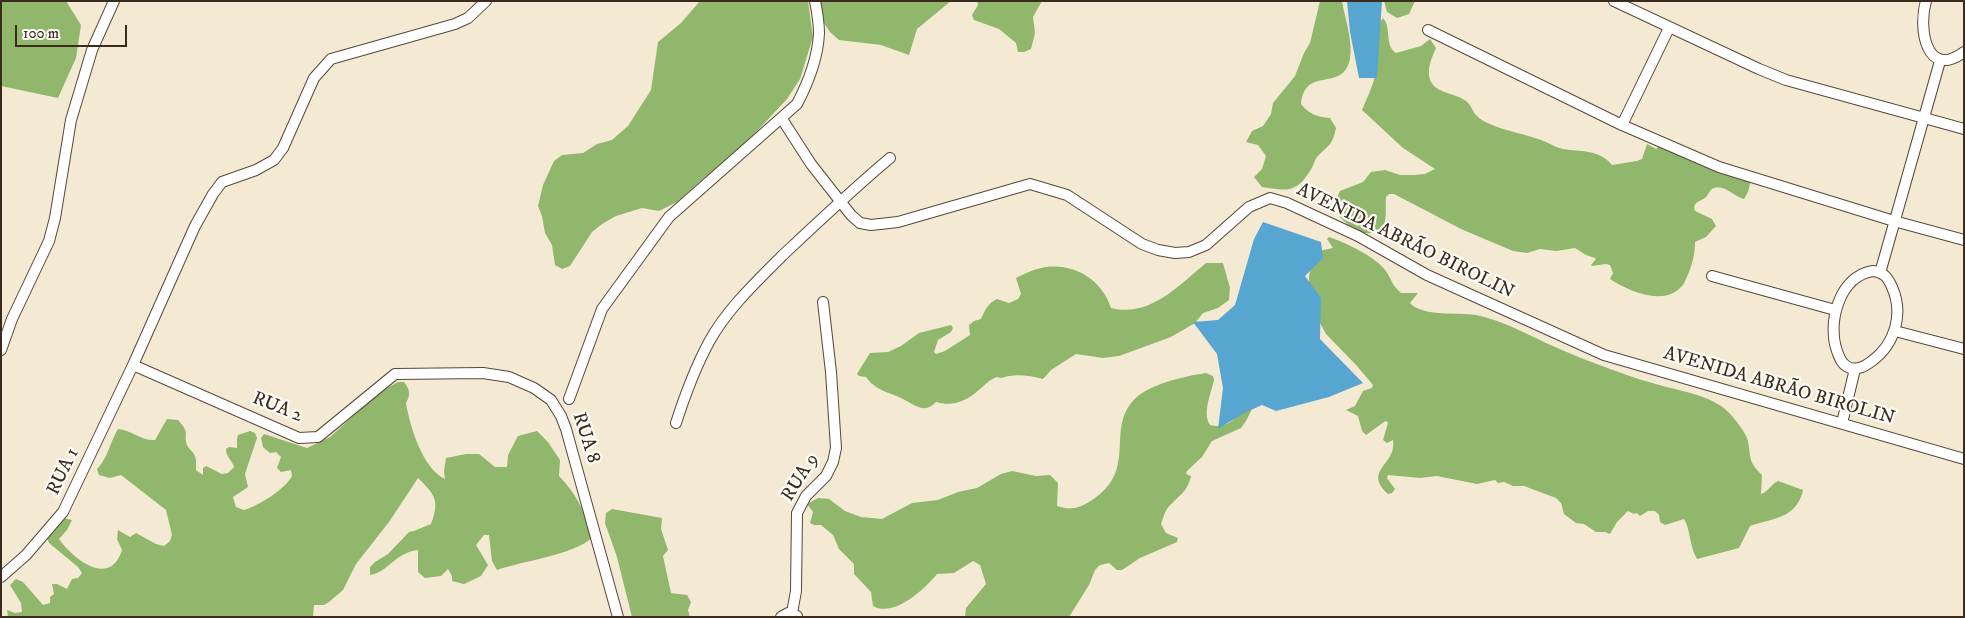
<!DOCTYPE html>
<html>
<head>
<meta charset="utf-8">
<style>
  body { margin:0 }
  #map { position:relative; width:1965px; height:618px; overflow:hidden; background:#f4ead4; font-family:"IM FELL DW Pica",serif }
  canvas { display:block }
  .frame { position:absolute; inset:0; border:2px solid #3b2a1e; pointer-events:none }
  .scale { position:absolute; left:15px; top:25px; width:112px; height:22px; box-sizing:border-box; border:2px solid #3b2a1e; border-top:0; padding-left:6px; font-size:15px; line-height:18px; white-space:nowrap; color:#3b2a1e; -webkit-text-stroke:4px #fdfcf7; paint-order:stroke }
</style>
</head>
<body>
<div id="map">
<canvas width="1965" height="618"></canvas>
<div class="frame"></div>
<div class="scale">100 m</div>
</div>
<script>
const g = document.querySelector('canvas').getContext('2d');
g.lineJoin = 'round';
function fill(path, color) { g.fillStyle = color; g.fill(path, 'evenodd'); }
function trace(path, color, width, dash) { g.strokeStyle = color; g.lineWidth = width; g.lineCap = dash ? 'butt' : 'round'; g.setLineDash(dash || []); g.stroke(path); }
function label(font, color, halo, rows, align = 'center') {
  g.font = font + ' "IM FELL DW Pica",serif'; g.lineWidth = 4.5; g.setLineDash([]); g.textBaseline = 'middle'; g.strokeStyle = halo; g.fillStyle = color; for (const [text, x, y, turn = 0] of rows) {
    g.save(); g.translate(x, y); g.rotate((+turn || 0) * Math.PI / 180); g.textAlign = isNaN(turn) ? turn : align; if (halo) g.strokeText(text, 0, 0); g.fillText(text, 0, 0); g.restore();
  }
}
fill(new Path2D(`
  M 1,1 L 66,1 L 81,25 L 76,58 L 58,98 L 1,86 Z
  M 700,1 L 808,1 L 813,37 L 800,79 L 787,99 L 730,160 L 705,177 L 677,202 L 659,211 L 642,208 L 616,216 L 602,224 L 592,232 L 570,266 L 562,269 L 555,265 L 552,245 L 545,233 L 542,216 L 538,206 L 543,185 L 554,161 L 562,155 L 583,153 L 597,144 L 612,140 L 628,126 L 651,90 L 658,42 L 681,23 Z
  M 815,1 L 951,1 L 917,29 L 909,55 L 881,45 L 839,40 L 830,32 L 820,17 Z
  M 977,1 L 1042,1 L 1033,17 L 1035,33 L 1031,49 L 1024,52 L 1018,52 L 1016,43 L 999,29 L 974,20 L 972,15 L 978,5 Z
  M 1320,1 L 1342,1 C 1345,19 1353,41 1350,59 C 1343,93 1305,65 1301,104 C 1309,114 1317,117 1330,118 L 1336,128 C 1332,147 1328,145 1317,157 C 1314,161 1313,167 1310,171 C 1295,195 1285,190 1262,187 L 1254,177 L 1262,169 L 1266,156 L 1258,145 L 1246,142 L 1252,131 L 1263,126 L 1271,114 L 1273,103 L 1295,76 L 1304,53 L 1310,43 Z
  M 1384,1 L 1415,1 L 1409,14 L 1397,18 L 1387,12 Z
  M 1383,18 C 1392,28 1384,45 1396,53 L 1421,46 L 1430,39 L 1436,48 C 1431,59 1422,79 1438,89 C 1447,94 1458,95 1466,101 C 1472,105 1472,112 1477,116 C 1489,128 1522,133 1538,139 C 1546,141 1554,147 1563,149 C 1581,152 1599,149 1612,165 L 1637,161 L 1642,159 L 1647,144 L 1656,149 L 1659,146 L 1736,171 L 1753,171 L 1748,192 L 1744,199 C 1735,197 1724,184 1714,188 C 1710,189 1709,194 1706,197 C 1704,199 1699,201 1696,203 L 1694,207 L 1695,211 L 1712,219 L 1716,226 L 1706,237 L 1695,242 C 1695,253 1693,261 1689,272 C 1687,276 1685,283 1682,286 C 1664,307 1628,291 1610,279 L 1613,273 L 1610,265 L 1606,264 L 1592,266 L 1591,265 L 1596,259 L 1595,258 L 1586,255 L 1575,248 L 1556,251 L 1540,249 L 1527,253 L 1513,251 L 1461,229 L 1394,194 L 1389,194 L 1386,197 C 1385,205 1387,217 1384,225 C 1383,228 1378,231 1375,232 C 1356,238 1343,220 1332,208 L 1340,191 L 1363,182 L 1371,172 L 1385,170 L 1400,175 L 1414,175 L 1425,174 L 1435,169 L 1403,148 L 1362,110 C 1366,100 1371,90 1374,80 C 1379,61 1370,36 1383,18 Z
  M 1329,237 C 1346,243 1375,256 1386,271 C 1392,280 1391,284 1401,293 L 1418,293 L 1410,303 C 1422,317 1459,312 1476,315 C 1501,320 1523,332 1546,343 C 1568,353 1590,362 1613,370 C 1625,374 1637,379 1649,382 C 1670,389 1702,393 1721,406 C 1729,411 1743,428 1747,438 C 1752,455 1746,460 1762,475 L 1761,494 C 1768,492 1771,484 1778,481 L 1803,490 C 1797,518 1774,518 1750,526 L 1739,548 L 1697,559 C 1689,545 1691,531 1684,519 L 1665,525 L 1660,522 L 1659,515 L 1655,511 L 1648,511 L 1640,516 L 1637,513 L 1634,514 L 1628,511 L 1617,522 L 1610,534 L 1605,532 L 1596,532 L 1584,524 L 1576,523 L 1564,514 L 1561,503 L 1556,498 L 1524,486 L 1513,486 L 1504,482 L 1498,483 L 1495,480 L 1477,484 L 1437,476 L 1420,478 L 1388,475 L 1387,478 L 1395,489 L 1392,493 L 1388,494 C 1362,470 1397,465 1393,440 L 1387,443 L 1383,440 L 1388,423 L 1386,421 L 1384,422 L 1366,435 L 1362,431 L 1358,416 L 1346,410 L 1355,406 L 1363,391 L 1372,388 L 1373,385 L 1357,366 L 1326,334 L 1320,323 L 1309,284 L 1309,276 L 1312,263 L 1319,251 L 1333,248 L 1327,239 Z
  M 1206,263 L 1223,263 L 1230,288 L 1229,300 L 1218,308 L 1203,313 L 1195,323 L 1171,337 L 1119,356 L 1103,358 L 1076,354 L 1051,370 L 1043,379 C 1032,376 1019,374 1009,376 C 1003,377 1002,379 997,377 C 990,379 985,385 980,389 C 967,401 953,407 936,402 C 932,406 927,409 922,408 C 916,407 909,402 903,399 C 889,392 876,391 866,377 L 859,376 L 857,374 L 870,353 L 888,352 L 901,346 L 919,333 L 951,325 L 953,328 L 951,332 L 938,340 L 934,352 L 936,354 L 945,351 L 970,335 L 969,325 L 974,321 L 981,319 C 985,310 988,303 997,299 L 1009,303 L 1018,299 L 1021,294 L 1016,278 C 1024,274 1032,270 1041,268 C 1072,261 1102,279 1111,308 C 1150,318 1179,285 1206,263 Z
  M 1206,373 L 1213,376 L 1214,380 C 1211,394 1202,413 1210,425 C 1228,429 1235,419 1246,406 L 1253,407 L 1246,421 L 1241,428 L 1212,441 L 1202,457 L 1187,471 L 1186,474 L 1191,476 C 1187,494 1177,496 1167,509 C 1164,513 1163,519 1161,524 L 1166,533 L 1178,538 L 1177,542 L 1140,558 L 1122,570 L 1117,570 L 1109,563 L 1100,565 L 1095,570 L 1089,585 L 1069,617 L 965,617 L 966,608 L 986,584 L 980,565 L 973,561 L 954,573 L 937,574 C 925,589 894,618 873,606 L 871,592 L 854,574 L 854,564 L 839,549 L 833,535 L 821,525 L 814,525 L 810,523 L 813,512 L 807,504 L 818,498 L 829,499 L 845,511 L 861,517 L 882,519 L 912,503 L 938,500 L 958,492 L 977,488 L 1001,474 L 1012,471 L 1036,476 L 1050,475 L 1058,483 L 1057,506 C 1069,510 1078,509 1089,502 C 1139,472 1106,433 1132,402 C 1145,385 1185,376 1206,373 Z
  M 398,382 L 404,382 C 410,390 411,394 406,403 C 410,427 423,469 445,479 L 444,471 L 446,458 L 466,454 L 479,454 L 495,467 L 507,467 L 508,455 L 518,436 L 537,431 L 548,442 L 560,460 L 559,476 C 578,496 585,512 592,538 C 572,555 523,561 497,570 L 492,561 L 489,535 L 484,535 L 476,545 L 488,565 L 481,576 L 464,584 L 452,581 L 452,576 L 448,569 L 441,576 L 425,578 L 418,572 L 418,550 C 394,553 389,572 370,575 L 370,567 L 375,562 L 388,554 L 409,532 L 414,531 L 431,524 C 440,500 435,495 418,478 L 389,522 L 356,564 L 343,590 L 329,602 L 324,605 L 314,605 L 313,617 L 8,617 L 7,610 L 15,613 L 22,612 L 21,603 L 10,585 L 16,579 L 23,582 L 43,605 L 50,603 L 50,597 L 54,594 L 52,584 L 57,584 L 67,589 L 72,579 L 78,578 L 82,573 L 78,567 L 49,543 L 47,538 L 64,518 L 72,520 L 67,530 L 59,539 C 74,560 110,588 122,550 L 117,539 L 118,530 L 130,537 L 136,533 L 156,544 L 164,546 L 170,541 L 172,535 L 166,510 L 121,475 L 110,478 L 99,475 L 97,469 C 108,458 110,442 118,429 C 132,430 141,441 155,440 L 167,419 L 178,420 C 191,434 183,433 187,445 C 189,449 192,451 194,454 C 197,459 196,465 196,470 L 203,475 L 203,468 L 206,466 L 222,474 L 228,473 L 234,467 C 232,460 226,457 226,449 L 229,447 L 237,448 L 237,439 L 238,435 L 250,431 L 255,433 L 257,438 L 245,474 L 248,487 L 233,497 L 236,507 L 244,510 C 260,505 284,490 292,476 L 291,470 L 281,472 L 277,468 L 281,457 L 276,452 L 270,453 L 263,447 L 261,438 L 264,434 L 307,448 L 330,437 L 380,392 Z
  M 612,509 L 662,518 L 661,529 L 668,550 L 663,556 L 671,593 L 687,595 L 691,602 L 688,610 L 690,617 L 632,617 L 617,557 L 605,523 L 606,513 Z`), '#90b76c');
fill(new Path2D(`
  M 1347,1 L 1382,1 L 1377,78 L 1359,78 L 1350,32 Z
  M 1263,222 L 1321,242 L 1323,258 L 1305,276 L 1321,298 L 1320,339 L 1363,383 L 1329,397 L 1276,411 L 1262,405 L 1244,413 L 1218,429 L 1223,388 L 1217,354 L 1193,322 L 1218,320 L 1235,305 L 1254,239 Z`), '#57a6d1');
const minor = new Path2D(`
  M 1614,1 L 1759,69 L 1786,80 L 1964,129
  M 1926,1 C 1918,28 1926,80 1964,52
  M 1428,30 L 1622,125 L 1719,167 L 1894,221 L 1964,240
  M 782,119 L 811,164 L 851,215 L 860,223 L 871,225 L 898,222 L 1030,184 L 1067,195 L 1142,244 L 1158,250 L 1175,253 L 1189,252 L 1206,245 L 1249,207 L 1270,198 L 1287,203 L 1358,236 L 1427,275 L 1604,355 L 1964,459
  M 1622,125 L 1669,28
  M 1873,271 C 1884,272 1888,278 1892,287 C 1904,314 1895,344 1872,361 C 1865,366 1859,370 1850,368 C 1842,365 1840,359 1837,351 C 1827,323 1839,276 1873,271 Z
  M 1880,273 L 1940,61
  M 1712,276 L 1835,310
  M 1895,331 L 1964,349
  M 1,350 L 12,319 L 49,241 L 55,218 L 71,120 L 92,50 L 114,1
  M 133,365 L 299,438 L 318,437 L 395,374 L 483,373 L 509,377 L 534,388 L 551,400 L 561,416 L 566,429 L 618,617
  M 569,399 L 602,309 L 669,217 L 797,104 C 808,83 818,57 819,33 C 819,22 817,11 815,1
  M 676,423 C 685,395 695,368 709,342 C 727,309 757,281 783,255 C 818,222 853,189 890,158
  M 1842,423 L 1855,369
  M 1,577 L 26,555 L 63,512 L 133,365 L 195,226 L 213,194 L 222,182 L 256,170 L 274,160 L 283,148 L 314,78 L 331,59 L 455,24 L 468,18 L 486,1
  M 792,613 L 796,591 L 797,513 L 806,496 L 826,476 L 833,462 L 836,448 L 831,372 L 823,302
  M 781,617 L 788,613 L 797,616`);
trace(minor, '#574739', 12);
trace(minor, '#fff', 10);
label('19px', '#3b2a1e', '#fdfcf7', [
  ["AVENIDA ABRÃO BIROLIN",1405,242,26],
  ["AVENIDA ABRÃO BIROLIN",1779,387,16],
  ["RUA 2",277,408,22],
  ["RUA 8",585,438,72],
  ["RUA 1",64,472,-64],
  ["RUA 9",801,478,-58]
]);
</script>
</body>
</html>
